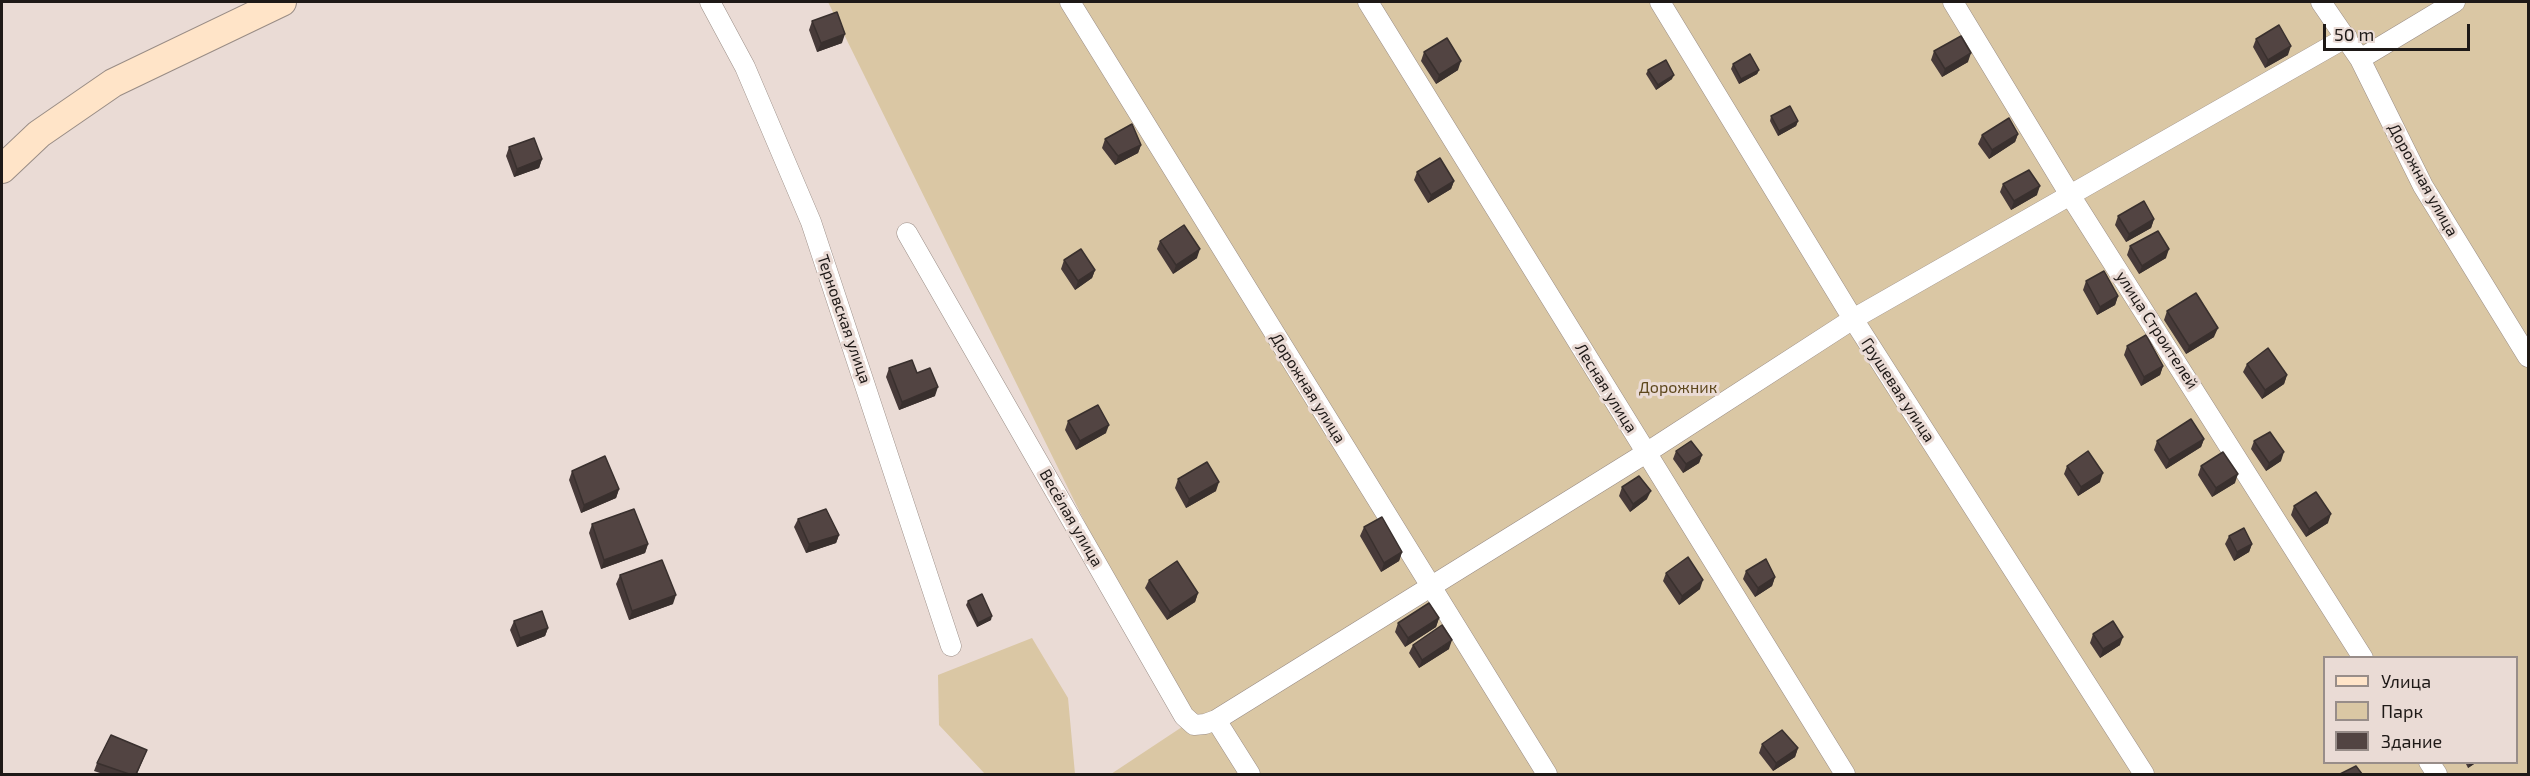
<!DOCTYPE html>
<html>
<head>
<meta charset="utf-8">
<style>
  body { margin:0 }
  #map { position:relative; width:2530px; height:776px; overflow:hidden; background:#eadbd5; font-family:"Exo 2",sans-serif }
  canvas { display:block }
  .frame { position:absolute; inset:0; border:3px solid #1e1917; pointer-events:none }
  .legend { position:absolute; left:2323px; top:656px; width:195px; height:108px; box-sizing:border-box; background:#eadbd5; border:2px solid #988d89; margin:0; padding:8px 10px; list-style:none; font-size:18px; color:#1e1917 }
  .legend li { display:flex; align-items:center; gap:12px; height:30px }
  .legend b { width:30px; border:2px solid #988d89 }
  .scale { position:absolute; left:2323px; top:24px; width:147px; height:27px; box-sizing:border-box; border:3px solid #1e1917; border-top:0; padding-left:8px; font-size:18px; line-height:21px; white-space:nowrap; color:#1e1917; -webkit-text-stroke:4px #eadbd5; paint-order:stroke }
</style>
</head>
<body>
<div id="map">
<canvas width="2530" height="776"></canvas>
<div class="frame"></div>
<ul class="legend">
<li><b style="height:8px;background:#ffe4c8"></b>Улица</li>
<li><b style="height:16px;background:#dac7a4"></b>Парк</li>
<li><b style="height:16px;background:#524442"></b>Здание</li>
</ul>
<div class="scale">50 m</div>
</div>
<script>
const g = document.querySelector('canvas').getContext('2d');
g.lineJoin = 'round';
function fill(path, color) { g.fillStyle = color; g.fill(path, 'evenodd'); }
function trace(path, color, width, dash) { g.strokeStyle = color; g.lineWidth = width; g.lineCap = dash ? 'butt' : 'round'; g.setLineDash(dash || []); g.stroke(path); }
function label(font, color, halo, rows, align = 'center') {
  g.font = font + ' "Exo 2",sans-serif'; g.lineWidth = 6; g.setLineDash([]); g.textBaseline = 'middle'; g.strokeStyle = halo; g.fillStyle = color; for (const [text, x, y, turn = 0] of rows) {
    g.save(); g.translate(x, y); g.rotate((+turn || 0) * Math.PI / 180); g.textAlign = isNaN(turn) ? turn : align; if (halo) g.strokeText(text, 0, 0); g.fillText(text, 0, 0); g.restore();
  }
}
fill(new Path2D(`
  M 828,2 L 2528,2 L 2528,774 L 1111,774 L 1185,725 ZM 2324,658 L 2516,658 L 2516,762 L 2324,762 Z
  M 1032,638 L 1068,698 L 1075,774 L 985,774 L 939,725 L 938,675 Z`), '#dac7a4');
const street = new Path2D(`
  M 710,2 L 745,67 L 811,222 L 951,646
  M 1070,2 L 1547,774
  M 1368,2 L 1845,774
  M 1660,2 L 1853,319 L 2144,774
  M 1953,2 L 2070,195 L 2363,658
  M 2321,2 L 2360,59 L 2423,186 L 2528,357
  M 2360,59 L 2455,2
  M 907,233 L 1184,716 L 1194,725 L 1205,724 L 1216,720 L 1250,774
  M 1216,720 L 1646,453 L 1853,319 L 2347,37
  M 2429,762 L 2437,774`);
const secondary = new Path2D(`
  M 2,169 L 39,134 L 113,83 L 282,2`);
trace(street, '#998c85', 21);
trace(secondary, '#998c85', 30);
trace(street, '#fff', 20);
trace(secondary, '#ffe4c8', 28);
fill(new Path2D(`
  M 812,21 L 842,43 L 817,52 L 809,30 Z
  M 2256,39 L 2288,55 L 2265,68 L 2253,47 Z
  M 1934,51 L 1968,62 L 1942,77 L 1931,60 Z
  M 1424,52 L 1458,70 L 1436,84 L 1421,61 Z
  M 1733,64 L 1759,70 L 1757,74 L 1739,84 L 1731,69 Z
  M 1648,70 L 1672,79 L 1656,90 L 1646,74 Z
  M 1771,116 L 1798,121 L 1796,126 L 1778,136 L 1770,121 Z
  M 2018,134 L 2015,142 L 1989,159 L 1978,144 L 1982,135 Z
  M 1105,139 L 1141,145 L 1138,153 L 1115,165 L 1102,148 Z
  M 509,147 L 542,159 L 539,168 L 514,177 L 506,156 Z
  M 1417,172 L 1454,181 L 1451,189 L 1428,203 L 1414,180 Z
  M 2003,184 L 2037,195 L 2011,210 L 2000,192 Z
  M 2118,216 L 2154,219 L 2151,228 L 2126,242 L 2115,225 Z
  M 1160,241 L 1197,258 L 1173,274 L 1157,249 Z
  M 2130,246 L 2166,258 L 2139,274 L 2127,255 Z
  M 1064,260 L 1095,270 L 1092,278 L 1075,290 L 1061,269 Z
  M 2086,281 L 2118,296 L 2115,305 L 2097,315 L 2083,290 Z
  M 2167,311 L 2214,337 L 2186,354 L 2164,320 Z
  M 2127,346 L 2163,366 L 2160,375 L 2141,386 L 2124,355 Z
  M 2247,364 L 2287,375 L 2284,384 L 2262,399 L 2243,372 Z
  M 889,368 L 917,373 L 935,396 L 899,410 L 886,377 Z
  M 1068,421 L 1106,433 L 1076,450 L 1065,430 Z
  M 2204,439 L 2201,447 L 2166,469 L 2154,450 L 2157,441 Z
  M 2254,441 L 2281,461 L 2266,471 L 2251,449 Z
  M 1676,451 L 1702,455 L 1699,463 L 1683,473 L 1673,459 Z
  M 2067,466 L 2100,482 L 2078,496 L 2064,474 Z
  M 2201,466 L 2235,483 L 2212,497 L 2198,475 Z
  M 572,471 L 619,489 L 616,498 L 581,513 L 569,480 Z
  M 1178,479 L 1216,491 L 1186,508 L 1175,488 Z
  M 1622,487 L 1647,499 L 1630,512 L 1619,496 Z
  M 2294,506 L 2328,523 L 2306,537 L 2291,515 Z
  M 798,519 L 839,535 L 836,543 L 806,553 L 794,527 Z
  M 592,524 L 648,544 L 645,553 L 601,569 L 589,533 Z
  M 1364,527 L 1402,552 L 1399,561 L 1381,572 L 1360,536 Z
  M 2229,536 L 2252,544 L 2249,552 L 2234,561 L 2225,544 Z
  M 1746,571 L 1775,577 L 1772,586 L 1755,597 L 1743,579 Z
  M 1666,573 L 1700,589 L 1679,605 L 1663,581 Z
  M 620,575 L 673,604 L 629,620 L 616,584 Z
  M 1149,580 L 1198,593 L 1195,602 L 1167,620 L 1145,588 Z
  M 968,601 L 991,620 L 977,627 L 966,605 Z
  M 1439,618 L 1436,627 L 1405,647 L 1395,632 L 1398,623 Z
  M 514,621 L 548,628 L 545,636 L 517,647 L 510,630 Z
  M 2093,634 L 2120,645 L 2100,658 L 2090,643 Z
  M 1413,645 L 1449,649 L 1419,668 L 1409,653 Z
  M 1762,744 L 1798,748 L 1795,757 L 1773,771 L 1759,753 Z
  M 147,750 L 137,774 L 103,774 L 94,771 L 97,763 Z
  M 2465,762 L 2477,762 L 2468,768 Z`), '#473a39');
fill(new Path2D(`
  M 845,34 L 842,43 L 817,52 L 821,43 Z
  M 2291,46 L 2288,55 L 2265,68 L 2268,60 Z
  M 1971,53 L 1968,62 L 1942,77 L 1945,69 Z
  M 1461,61 L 1458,70 L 1436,84 L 1439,75 Z
  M 1759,70 L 1757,74 L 1739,84 L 1741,79 Z
  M 1674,75 L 1672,79 L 1656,90 L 1658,85 Z
  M 1798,121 L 1796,126 L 1778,136 L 1779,131 Z
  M 2018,134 L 2015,142 L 1989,159 L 1992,150 Z
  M 1141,145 L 1138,153 L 1115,165 L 1118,156 Z
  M 542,159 L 539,168 L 514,177 L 517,169 Z
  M 1454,181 L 1451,189 L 1428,203 L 1431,195 Z
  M 2040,186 L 2037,195 L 2011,210 L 2014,201 Z
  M 2154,219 L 2151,228 L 2126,242 L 2129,234 Z
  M 1200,249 L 1197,258 L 1173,274 L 1176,265 Z
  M 2169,249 L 2166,258 L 2139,274 L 2142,266 Z
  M 1095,270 L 1092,278 L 1075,290 L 1078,281 Z
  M 2118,296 L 2115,305 L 2097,315 L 2100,307 Z
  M 2218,328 L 2214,337 L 2186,354 L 2189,346 Z
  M 2163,366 L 2160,375 L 2141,386 L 2144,377 Z
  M 2287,375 L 2284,384 L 2262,399 L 2265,390 Z
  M 938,387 L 935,396 L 899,410 L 902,402 Z
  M 1109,425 L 1106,433 L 1076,450 L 1080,441 Z
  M 2204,439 L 2201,447 L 2166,469 L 2169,460 Z
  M 2284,452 L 2281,461 L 2266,471 L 2269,463 Z
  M 1702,455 L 1699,463 L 1683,473 L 1686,464 Z
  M 2103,473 L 2100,482 L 2078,496 L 2081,487 Z
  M 2238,474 L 2235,483 L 2212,497 L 2216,488 Z
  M 1219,482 L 1216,491 L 1186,508 L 1189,499 Z
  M 619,489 L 616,498 L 581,513 L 584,505 Z
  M 1651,491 L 1647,499 L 1630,512 L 1633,504 Z
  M 2331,514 L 2328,523 L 2306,537 L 2309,529 Z
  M 839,535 L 836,543 L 806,553 L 809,544 Z
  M 648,544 L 645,553 L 601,569 L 604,560 Z
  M 2252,544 L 2249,552 L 2234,561 L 2237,552 Z
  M 1402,552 L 1399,561 L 1381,572 L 1384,563 Z
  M 1775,577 L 1772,586 L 1755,597 L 1758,588 Z
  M 1703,580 L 1700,589 L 1679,605 L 1682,596 Z
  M 1198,593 L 1195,602 L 1167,620 L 1170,612 Z
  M 676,595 L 673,604 L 629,620 L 632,611 Z
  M 992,616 L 991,620 L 977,627 L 978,623 Z
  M 1439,618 L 1436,627 L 1405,647 L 1408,638 Z
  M 548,628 L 545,636 L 517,647 L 520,638 Z
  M 2123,637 L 2120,645 L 2100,658 L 2103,649 Z
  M 1452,640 L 1449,649 L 1419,668 L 1422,660 Z
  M 1798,748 L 1795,757 L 1773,771 L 1776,763 Z
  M 2470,762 L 2477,762 L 2468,768 Z`), '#39302e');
const building = new Path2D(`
  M 837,12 L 845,34 L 821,43 L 812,21 Z
  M 2279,25 L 2291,46 L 2268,60 L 2256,39 Z
  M 1961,36 L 1971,53 L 1945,69 L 1934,51 Z
  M 1447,38 L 1461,61 L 1439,75 L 1424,52 Z
  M 1750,54 L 1759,70 L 1741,79 L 1733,64 Z
  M 1666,60 L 1674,75 L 1658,85 L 1648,70 Z
  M 1790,106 L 1798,121 L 1779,131 L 1771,116 Z
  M 2009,118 L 2018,134 L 1992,150 L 1982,135 Z
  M 1132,124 L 1141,145 L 1118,156 L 1105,139 Z
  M 534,138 L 542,159 L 517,169 L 509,147 Z
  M 1440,158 L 1454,181 L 1431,195 L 1417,172 Z
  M 2029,170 L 2040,186 L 2014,201 L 2003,184 Z
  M 2144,201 L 2154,219 L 2129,234 L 2118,216 Z
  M 1184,225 L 1200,249 L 1176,265 L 1160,241 Z
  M 2158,231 L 2169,249 L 2142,266 L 2130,246 Z
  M 1081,249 L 1095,270 L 1078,281 L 1064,260 Z
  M 2104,271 L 2118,296 L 2100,307 L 2086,281 Z
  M 2196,293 L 2218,328 L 2189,346 L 2167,311 Z
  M 2146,335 L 2163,366 L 2144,377 L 2127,346 Z
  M 2268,348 L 2287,375 L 2265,390 L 2247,364 Z
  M 912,360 L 917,373 L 930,368 L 938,387 L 902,402 L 889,368 Z
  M 1098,405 L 1109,425 L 1080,441 L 1068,421 Z
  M 2191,419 L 2204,439 L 2169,460 L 2157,441 Z
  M 2270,432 L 2284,452 L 2269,463 L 2254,441 Z
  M 1691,441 L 1702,455 L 1686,464 L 1676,451 Z
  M 2088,451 L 2103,473 L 2081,487 L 2067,466 Z
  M 2223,452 L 2238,474 L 2216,488 L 2201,466 Z
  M 605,456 L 619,489 L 584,505 L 572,471 Z
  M 1207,462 L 1219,482 L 1189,499 L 1178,479 Z
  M 1639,476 L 1651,491 L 1633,504 L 1622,487 Z
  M 2316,492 L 2331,514 L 2309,529 L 2294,506 Z
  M 634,509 L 648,544 L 604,560 L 592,524 Z
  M 826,509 L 839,535 L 809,544 L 798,519 Z
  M 1382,517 L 1402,552 L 1384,563 L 1364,527 Z
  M 2244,528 L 2252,544 L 2237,552 L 2229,536 Z
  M 1688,557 L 1703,580 L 1682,596 L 1666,573 Z
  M 1766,559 L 1775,577 L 1758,588 L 1746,571 Z
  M 662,560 L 676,595 L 632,611 L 620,575 Z
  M 1177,561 L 1198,593 L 1170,612 L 1149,580 Z
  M 982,594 L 992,616 L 978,623 L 968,601 Z
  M 1429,603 L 1439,618 L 1408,638 L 1398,623 Z
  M 542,611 L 548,628 L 520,638 L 514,621 Z
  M 2113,621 L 2123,637 L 2103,649 L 2093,634 Z
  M 1442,625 L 1452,640 L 1422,660 L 1413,645 Z
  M 1782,730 L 1798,748 L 1776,763 L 1762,744 Z
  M 111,735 L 147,750 L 136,774 L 129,774 L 97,763 Z
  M 2356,766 L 2362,774 L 2340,774 Z`);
fill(building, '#524442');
trace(building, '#39302e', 1.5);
label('16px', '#1e1917', '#eadbd5', [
  ["Дорожная улица",2423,180,61],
  ["Терновская улица",844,319,71],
  ["улица Строителей",2157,330,57],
  ["Дорожная улица",1308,388,58],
  ["Лесная улица",1606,388,58],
  ["Грушевая улица",1898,390,57],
  ["Весёлая улица",1071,518,60]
]);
label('16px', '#5d471c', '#eadbd5', [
  ["Дорожник",1678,388]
]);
</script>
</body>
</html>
